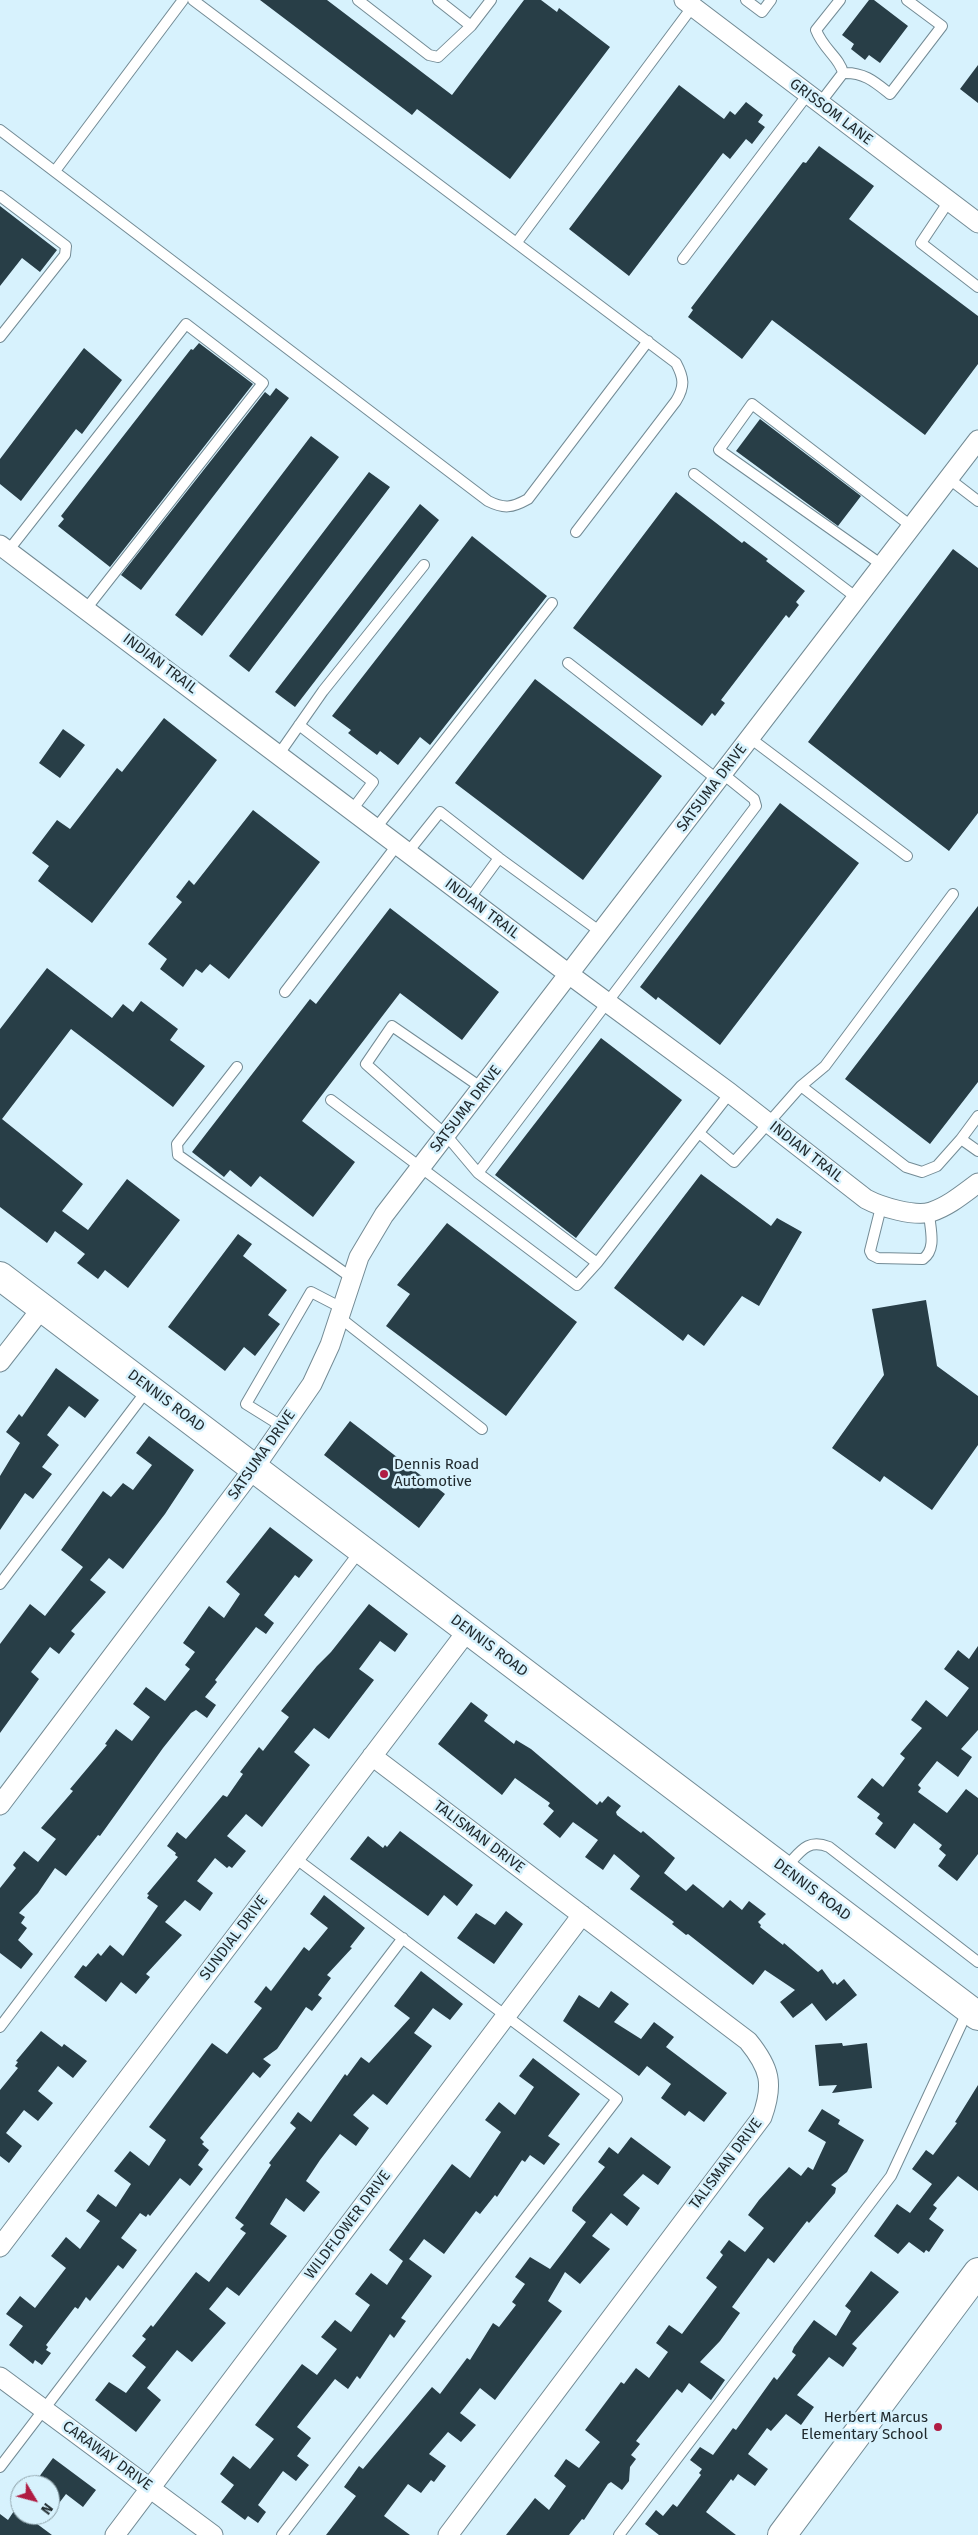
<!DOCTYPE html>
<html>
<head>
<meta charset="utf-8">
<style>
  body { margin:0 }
  #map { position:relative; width:978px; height:2535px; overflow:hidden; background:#d7f2fd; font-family:"Fira Sans",sans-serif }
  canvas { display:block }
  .north { position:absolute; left:10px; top:2475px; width:50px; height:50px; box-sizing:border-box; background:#d7f2fd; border:1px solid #8ea2aa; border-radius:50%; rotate:127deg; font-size:14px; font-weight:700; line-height:20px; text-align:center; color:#202a2e }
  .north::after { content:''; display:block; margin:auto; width:18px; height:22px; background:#b01d43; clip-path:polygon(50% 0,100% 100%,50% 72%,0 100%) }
</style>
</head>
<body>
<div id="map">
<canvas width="978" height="2535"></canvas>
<div class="north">N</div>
</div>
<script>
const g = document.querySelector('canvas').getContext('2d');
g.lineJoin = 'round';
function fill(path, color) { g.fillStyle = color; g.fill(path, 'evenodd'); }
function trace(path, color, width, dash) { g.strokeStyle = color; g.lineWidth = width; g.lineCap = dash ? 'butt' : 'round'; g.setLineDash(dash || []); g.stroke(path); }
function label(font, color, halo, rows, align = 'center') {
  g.font = font + ' "Fira Sans",sans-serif'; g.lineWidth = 5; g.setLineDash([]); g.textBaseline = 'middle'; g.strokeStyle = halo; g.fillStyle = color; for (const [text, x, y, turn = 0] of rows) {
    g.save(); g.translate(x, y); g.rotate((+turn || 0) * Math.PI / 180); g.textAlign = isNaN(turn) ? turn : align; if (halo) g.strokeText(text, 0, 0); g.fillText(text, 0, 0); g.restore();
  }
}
fill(new Path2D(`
  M 260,0 L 327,0 L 452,95 L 524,0 L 541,0 L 557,12 L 559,8 L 610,47 L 510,179 L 417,109 L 412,115 Z
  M 869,0 L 874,0 L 908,26 L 880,63 L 869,55 L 865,60 L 851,49 L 854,44 L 842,35 Z
  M 978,65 L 978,103 L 960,89 Z
  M 679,85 L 724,119 L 730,111 L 735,115 L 746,102 L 763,115 L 758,122 L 765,127 L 752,144 L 746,139 L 730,159 L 723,153 L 629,276 L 569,229 Z
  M 819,146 L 874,186 L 849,219 L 978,316 L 978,364 L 925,435 L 772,320 L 742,359 L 688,317 L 693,310 L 691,308 L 803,162 L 806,163 Z
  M 0,206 L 57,250 L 40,272 L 22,258 L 0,286 Z
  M 199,343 L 253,384 L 110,567 L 58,526 L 64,519 L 61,516 L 191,349 L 193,350 Z
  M 84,348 L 122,380 L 82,434 L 76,429 L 21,501 L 0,484 L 0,459 Z
  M 276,388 L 289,398 L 141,590 L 121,575 L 265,392 L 270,396 Z
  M 760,419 L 861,496 L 838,526 L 736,451 Z
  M 311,436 L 339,457 L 202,636 L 175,615 Z
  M 369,472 L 390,487 L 249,672 L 229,656 Z
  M 676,492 L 742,543 L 744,541 L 768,559 L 766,561 L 805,591 L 796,602 L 799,605 L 789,618 L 786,615 L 721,700 L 725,703 L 715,716 L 712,713 L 702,726 L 573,628 Z
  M 420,504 L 439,520 L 295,707 L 275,692 Z
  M 472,536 L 547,596 L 430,745 L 420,737 L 398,765 L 380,751 L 377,755 L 361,743 L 348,733 L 351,730 L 332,716 Z
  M 953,549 L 978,568 L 978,813 L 949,851 L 808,742 Z
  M 535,679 L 662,776 L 583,880 L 455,783 Z
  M 164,718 L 217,760 L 92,923 L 38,881 L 49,866 L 32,853 L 57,820 L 70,829 L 117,768 L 122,772 Z
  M 63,729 L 85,745 L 60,778 L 39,763 Z
  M 780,803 L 859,863 L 720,1045 L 658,997 L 656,1000 L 640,987 Z
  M 253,810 L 320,862 L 229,979 L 210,964 L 202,973 L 196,969 L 183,987 L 160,969 L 167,959 L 148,944 L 182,902 L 176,897 L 189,880 L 194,885 Z
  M 978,906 L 978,1082 L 930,1144 L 845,1079 Z
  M 390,908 L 499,992 L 462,1040 L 400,993 L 302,1121 L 355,1162 L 313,1217 L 260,1176 L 251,1187 L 230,1170 L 224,1177 L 192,1152 L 310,999 L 316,1004 Z
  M 47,968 L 112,1018 L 123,1004 L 133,1012 L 141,1001 L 178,1029 L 170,1040 L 205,1066 L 173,1107 L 71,1029 L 2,1119 L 83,1184 L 62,1211 L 88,1230 L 127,1179 L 180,1220 L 128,1288 L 105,1270 L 98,1279 L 77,1263 L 85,1254 L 55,1231 L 47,1243 L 0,1207 L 0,1029 Z
  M 601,1038 L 682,1100 L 576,1238 L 495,1175 Z
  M 701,1174 L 771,1226 L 777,1218 L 802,1232 L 759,1306 L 742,1296 L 704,1346 L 688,1334 L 683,1341 L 614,1288 Z
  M 447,1223 L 577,1322 L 506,1416 L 386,1326 L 410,1294 L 397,1285 Z
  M 238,1234 L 252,1244 L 243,1256 L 287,1290 L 268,1315 L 280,1324 L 255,1356 L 244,1347 L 225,1371 L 168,1327 Z
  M 926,1300 L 937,1366 L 978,1396 L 978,1445 L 932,1510 L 884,1476 L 880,1482 L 832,1448 L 884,1375 L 872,1309 Z
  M 56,1368 L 99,1400 L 85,1418 L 69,1406 L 47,1435 L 59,1445 L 42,1467 L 52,1474 L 33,1499 L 25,1493 L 0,1530 L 0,1476 L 20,1443 L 6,1432 L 19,1414 L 22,1417 Z
  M 350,1421 L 445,1494 L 419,1528 L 324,1455 Z
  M 149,1436 L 194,1470 L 165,1514 L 123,1569 L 109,1558 L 90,1580 L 106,1592 L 71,1631 L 75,1634 L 59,1654 L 50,1647 L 31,1672 L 39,1679 L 0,1733 L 0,1644 L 30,1604 L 45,1616 L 83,1567 L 61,1550 L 103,1491 L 111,1497 L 123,1483 L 133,1490 L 152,1465 L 136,1453 Z
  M 270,1527 L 313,1560 L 299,1578 L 295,1575 L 264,1615 L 274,1623 L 266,1634 L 256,1627 L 215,1680 L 217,1682 L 205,1697 L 216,1705 L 207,1718 L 196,1710 L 191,1713 L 163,1748 L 100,1836 L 98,1835 L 66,1876 L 55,1868 L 38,1893 L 19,1913 L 25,1917 L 21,1923 L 27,1928 L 18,1940 L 33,1954 L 21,1969 L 0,1953 L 0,1888 L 16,1868 L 13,1865 L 24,1851 L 38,1862 L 56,1839 L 41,1828 L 73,1791 L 70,1789 L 107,1745 L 105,1744 L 116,1729 L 132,1741 L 150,1717 L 133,1704 L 146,1687 L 165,1701 L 190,1669 L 185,1665 L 195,1652 L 183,1643 L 209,1606 L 224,1618 L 240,1594 L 226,1582 Z
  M 369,1604 L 408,1634 L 395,1652 L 380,1641 L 359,1669 L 374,1680 L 329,1739 L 314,1728 L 294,1752 L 310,1765 L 262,1827 L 246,1814 L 227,1836 L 246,1851 L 232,1868 L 229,1866 L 227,1868 L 215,1858 L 197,1881 L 213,1893 L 200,1911 L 185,1900 L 165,1922 L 182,1935 L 146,1974 L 150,1977 L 136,1994 L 121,1982 L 106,2002 L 74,1977 L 83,1965 L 86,1967 L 98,1953 L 101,1956 L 110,1945 L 123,1956 L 158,1906 L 147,1898 L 149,1895 L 147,1894 L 178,1857 L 175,1855 L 176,1853 L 167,1846 L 177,1832 L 186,1839 L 223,1795 L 227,1797 L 243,1774 L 240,1772 L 259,1747 L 263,1751 L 289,1717 L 281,1711 L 317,1666 L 331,1652 Z
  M 978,1646 L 978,1730 L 961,1749 L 972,1757 L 958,1777 L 937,1761 L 918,1785 L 921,1788 L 918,1792 L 947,1813 L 966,1789 L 978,1798 L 978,1854 L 957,1881 L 938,1866 L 946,1855 L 939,1849 L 942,1845 L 914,1823 L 895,1849 L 875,1834 L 883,1823 L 877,1818 L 880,1814 L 857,1797 L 872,1778 L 883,1787 L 905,1758 L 900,1754 L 922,1728 L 911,1720 L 926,1700 L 947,1717 L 969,1688 L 944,1669 L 958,1650 L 969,1659 Z
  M 471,1702 L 488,1715 L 484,1721 L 514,1744 L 516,1740 L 531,1749 L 597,1805 L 600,1801 L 602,1803 L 608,1796 L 621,1806 L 616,1812 L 617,1815 L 641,1833 L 643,1831 L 675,1858 L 664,1873 L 686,1891 L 693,1884 L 723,1908 L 730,1900 L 742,1910 L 749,1901 L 766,1914 L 758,1922 L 761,1925 L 760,1927 L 783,1945 L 784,1943 L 818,1972 L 822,1969 L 833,1984 L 835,1982 L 837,1985 L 844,1979 L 857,1995 L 826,2021 L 812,2003 L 793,2018 L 780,2002 L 795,1990 L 765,1970 L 753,1985 L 688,1934 L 686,1935 L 672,1924 L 674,1922 L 630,1889 L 640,1876 L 614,1854 L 603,1870 L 585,1857 L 598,1840 L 573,1822 L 560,1838 L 543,1824 L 554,1811 L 548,1806 L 550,1803 L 515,1778 L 502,1795 L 438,1744 Z
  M 400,1831 L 473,1885 L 457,1906 L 444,1895 L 428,1916 L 350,1859 L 368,1836 L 383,1848 L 385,1845 L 387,1847 Z
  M 324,1895 L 365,1928 L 350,1947 L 352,1948 L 327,1975 L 331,1978 L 318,1995 L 322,1998 L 312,2011 L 306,2007 L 277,2049 L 263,2059 L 271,2065 L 260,2078 L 253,2072 L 200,2138 L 204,2142 L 202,2144 L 209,2150 L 198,2165 L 203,2169 L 190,2186 L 180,2178 L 150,2216 L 148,2214 L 146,2217 L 140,2213 L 121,2238 L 137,2250 L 123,2269 L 118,2265 L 90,2301 L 86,2297 L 78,2309 L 75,2307 L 46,2345 L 48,2347 L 46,2350 L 51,2353 L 42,2365 L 35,2360 L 33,2364 L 9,2345 L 23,2326 L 6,2314 L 20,2296 L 35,2308 L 66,2268 L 51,2256 L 66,2237 L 80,2249 L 100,2221 L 86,2211 L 98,2194 L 116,2207 L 131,2184 L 114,2171 L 130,2151 L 149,2166 L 166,2140 L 149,2127 L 212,2043 L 227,2054 L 262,2008 L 254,2002 L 266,1986 L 271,1991 L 304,1947 L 309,1951 L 328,1928 L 310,1914 Z
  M 506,1911 L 523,1924 L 494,1964 L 457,1938 L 476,1913 L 495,1925 Z
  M 421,1971 L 463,2004 L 450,2020 L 433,2008 L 414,2033 L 432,2046 L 387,2105 L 373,2094 L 353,2115 L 369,2128 L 356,2146 L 340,2134 L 320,2160 L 306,2181 L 320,2192 L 304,2212 L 286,2198 L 270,2224 L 287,2236 L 239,2296 L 227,2287 L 209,2309 L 226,2323 L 192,2362 L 177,2350 L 147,2388 L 161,2400 L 136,2432 L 95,2400 L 109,2382 L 126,2393 L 146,2367 L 132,2356 L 146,2339 L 142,2336 L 151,2325 L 153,2327 L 196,2272 L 209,2282 L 246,2233 L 240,2229 L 244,2225 L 235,2218 L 271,2165 L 269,2163 L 296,2128 L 290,2123 L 298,2112 L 311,2122 L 345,2074 L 347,2076 L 361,2057 L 369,2063 L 410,2018 L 394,2006 Z
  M 611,1991 L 629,2004 L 614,2022 L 641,2039 L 654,2022 L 674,2037 L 666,2047 L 727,2093 L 704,2122 L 689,2111 L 685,2116 L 661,2098 L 671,2084 L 647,2066 L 639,2076 L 563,2021 L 579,1995 L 599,2008 Z
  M 41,2031 L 62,2047 L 64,2044 L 87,2061 L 73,2078 L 58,2066 L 38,2091 L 53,2103 L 38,2121 L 24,2110 L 6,2133 L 22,2146 L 9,2163 L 0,2156 L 0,2090 L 18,2068 L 15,2066 L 18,2062 L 16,2061 Z
  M 842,2043 L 843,2046 L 867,2043 L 872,2088 L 832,2093 L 837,2085 L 819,2086 L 815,2045 Z
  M 533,2058 L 580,2094 L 548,2136 L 560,2144 L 544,2165 L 530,2155 L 525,2162 L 522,2160 L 497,2197 L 495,2195 L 480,2214 L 476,2211 L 444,2254 L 424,2239 L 409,2259 L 432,2276 L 401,2318 L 406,2321 L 394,2338 L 390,2334 L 360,2379 L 357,2376 L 348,2389 L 335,2379 L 297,2427 L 311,2438 L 297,2456 L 309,2465 L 296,2481 L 283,2471 L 258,2505 L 266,2512 L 258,2523 L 248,2516 L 245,2520 L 221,2502 L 234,2485 L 220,2474 L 233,2456 L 250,2469 L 274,2439 L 255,2425 L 302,2364 L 317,2375 L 337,2349 L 321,2337 L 335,2320 L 351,2332 L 370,2305 L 355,2294 L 371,2273 L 387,2285 L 403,2261 L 389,2250 L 452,2164 L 470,2178 L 501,2132 L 485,2120 L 499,2102 L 515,2115 L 534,2087 L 519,2076 Z
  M 978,2085 L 978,2191 L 958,2176 L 933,2205 L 937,2208 L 929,2219 L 944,2230 L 929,2252 L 926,2250 L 924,2253 L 909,2242 L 898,2254 L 874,2236 L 897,2204 L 910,2213 L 932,2184 L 912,2169 L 926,2150 L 933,2155 L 957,2123 L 955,2122 Z
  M 822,2109 L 840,2120 L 838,2124 L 864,2140 L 847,2172 L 831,2185 L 836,2188 L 835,2193 L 809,2223 L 807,2221 L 774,2263 L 768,2258 L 732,2307 L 740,2313 L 720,2341 L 700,2362 L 725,2380 L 711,2400 L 689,2383 L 682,2393 L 677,2389 L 636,2441 L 640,2444 L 631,2455 L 636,2459 L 630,2467 L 629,2481 L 622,2490 L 611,2482 L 608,2484 L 584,2520 L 582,2519 L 569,2535 L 506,2535 L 535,2498 L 549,2510 L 566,2486 L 554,2476 L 566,2459 L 579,2468 L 600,2442 L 585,2430 L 621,2382 L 624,2384 L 636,2368 L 649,2378 L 668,2352 L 656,2343 L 669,2325 L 682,2334 L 717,2287 L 706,2278 L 723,2255 L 720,2252 L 729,2240 L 745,2252 L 764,2228 L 748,2215 L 759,2200 L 789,2167 L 801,2176 L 808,2167 L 813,2170 L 826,2142 L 808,2131 Z
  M 631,2137 L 671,2167 L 658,2185 L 643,2174 L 623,2195 L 640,2208 L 627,2226 L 611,2213 L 592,2236 L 610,2249 L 580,2284 L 565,2272 L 548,2301 L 562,2311 L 547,2331 L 495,2400 L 480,2388 L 460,2413 L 476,2425 L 461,2442 L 448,2432 L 429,2454 L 446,2466 L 434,2482 L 431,2480 L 421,2493 L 408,2484 L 384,2516 L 410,2535 L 326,2535 L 356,2496 L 344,2487 L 359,2466 L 363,2469 L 432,2387 L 440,2394 L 467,2358 L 470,2360 L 493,2323 L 499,2327 L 516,2305 L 512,2302 L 525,2284 L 515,2277 L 530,2257 L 550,2269 L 586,2222 L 572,2211 L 573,2207 L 605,2167 L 598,2162 L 609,2147 L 618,2154 Z
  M 871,2271 L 899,2292 L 852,2344 L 857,2348 L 843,2367 L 829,2357 L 797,2395 L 814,2407 L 801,2425 L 786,2414 L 771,2431 L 767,2428 L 748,2454 L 768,2469 L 755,2486 L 738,2474 L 733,2481 L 731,2479 L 706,2512 L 736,2535 L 659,2535 L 645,2524 L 656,2510 L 663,2516 L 673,2504 L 677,2507 L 701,2475 L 699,2473 L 702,2469 L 690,2460 L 700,2447 L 713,2455 L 733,2428 L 736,2430 L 774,2377 L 777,2380 L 796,2355 L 792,2352 L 794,2347 L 814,2320 L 836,2336 L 851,2311 L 845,2306 Z
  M 53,2458 L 96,2490 L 83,2507 L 66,2494 L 50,2515 L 50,2485 L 33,2485 Z
  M 16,2508 L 20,2511 L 20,2515 L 25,2515 L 52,2535 L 0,2535 L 0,2514 L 8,2520 Z`), '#283e47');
const lane = new Path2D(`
  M 193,0 L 676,363 C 684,378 685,386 676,401 L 576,532
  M 358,0 L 429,55 L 438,57 L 471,26
  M 438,0 L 471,26 L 491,0
  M 746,0 L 762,12 L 771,0
  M 840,0 L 816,30 C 823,49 840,58 843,73
  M 820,103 L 843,73 C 864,72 875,82 890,94 L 942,26 L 907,0
  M 0,130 L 488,501 C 504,509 512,508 528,499 L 648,341
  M 55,171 L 183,0
  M 0,196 L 66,246 L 65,255 L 0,337
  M 949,201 L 921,243 L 978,287
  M 517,242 L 693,6
  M 683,259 L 808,94
  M 694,474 L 857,598
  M 948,478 L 978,501
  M 8,551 L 186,324 L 263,383 L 86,609
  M 882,565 L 719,450 L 752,404 L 911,526
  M 568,663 L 718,780
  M 299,725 L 373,782 L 352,810
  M 750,738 L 907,856
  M 279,754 L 323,691 L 424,565
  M 376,828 L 552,603
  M 408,852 L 440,812 L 499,858 L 602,933
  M 469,899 L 499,858
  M 285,992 L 398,844
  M 237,1067 L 177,1144 L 178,1155 L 352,1278
  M 801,1086 L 825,1066 L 953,894
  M 482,1088 L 392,1026 L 366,1064 L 446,1135 L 478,1173 L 756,806 L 754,799 L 723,774
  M 331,1100 L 577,1285 L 597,1263
  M 978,1116 L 961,1139 L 978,1151
  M 699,1133 L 734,1162 L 801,1086 L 906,1167 L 922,1172 L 937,1166 L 961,1139
  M 478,1173 L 597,1263 L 730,1093
  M 881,1207 L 870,1251 L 872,1255 L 878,1258 L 923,1259 C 937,1249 930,1229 929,1213
  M 339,1317 L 482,1429
  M 283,1427 L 246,1404 L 311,1292 L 342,1308
  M 0,1584 L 148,1389
  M 785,1868 C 800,1853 806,1838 829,1847 L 978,1962
  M 0,2027 L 360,1551
  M 0,2467 L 403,1938
  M 282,2535 L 617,2099 L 295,1858
  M 619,2535 L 891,2176 L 968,2010`);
const street = new Path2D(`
  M 684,0 L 978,223
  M 0,545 L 570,975 L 730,1093 L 866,1199 C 881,1207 915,1217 931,1212 C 949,1206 963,1194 978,1183
  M 0,1362 L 42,1308
  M 372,1756 L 748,2041 C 770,2068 774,2084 762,2117 L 448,2535
  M 0,1805 L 254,1468 L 312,1384 L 330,1345 L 359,1257 L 384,1215 L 978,440
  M 0,2247 L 468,1630
  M 0,2377 L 213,2535
  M 115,2535 L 582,1915`);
const secondary = new Path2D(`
  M 0,1276 L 978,2016
  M 782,2535 L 978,2272`);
trace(lane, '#738b95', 12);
trace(street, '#738b95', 21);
trace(secondary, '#738b95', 30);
trace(lane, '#fff', 10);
trace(street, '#fff', 19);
trace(secondary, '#fff', 28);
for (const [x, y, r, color] of [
  [384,1474,5,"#b01d43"],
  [938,2427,5,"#b01d43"]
]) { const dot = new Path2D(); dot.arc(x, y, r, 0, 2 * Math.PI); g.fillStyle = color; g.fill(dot); trace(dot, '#d7f2fd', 2); }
label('15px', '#202a2e', '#d7f2fd', [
  ["GRISSOM LANE",831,112,37],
  ["INDIAN TRAIL",160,664,37],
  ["SATSUMA DRIVE",712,788,-53],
  ["INDIAN TRAIL",482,909,37],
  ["SATSUMA DRIVE",466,1109,-52],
  ["INDIAN TRAIL",806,1152,38],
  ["DENNIS ROAD",166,1401,37],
  ["SATSUMA DRIVE",262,1455,-55],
  ["DENNIS ROAD",489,1646,37],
  ["TALISMAN DRIVE",479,1837,37],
  ["DENNIS ROAD",812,1890,37],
  ["SUNDIAL DRIVE",234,1938,-53],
  ["TALISMAN DRIVE",726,2164,-53],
  ["WILDFLOWER DRIVE",348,2225,-53],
  ["CARAWAY DRIVE",107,2456,36]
]);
label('15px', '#202a2e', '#d7f2fd', [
  ["Dennis Road",394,1465],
  ["Automotive",394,1482],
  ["Herbert Marcus",928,2418,"right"],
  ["Elementary School",928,2435,"right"]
], 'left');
</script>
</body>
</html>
